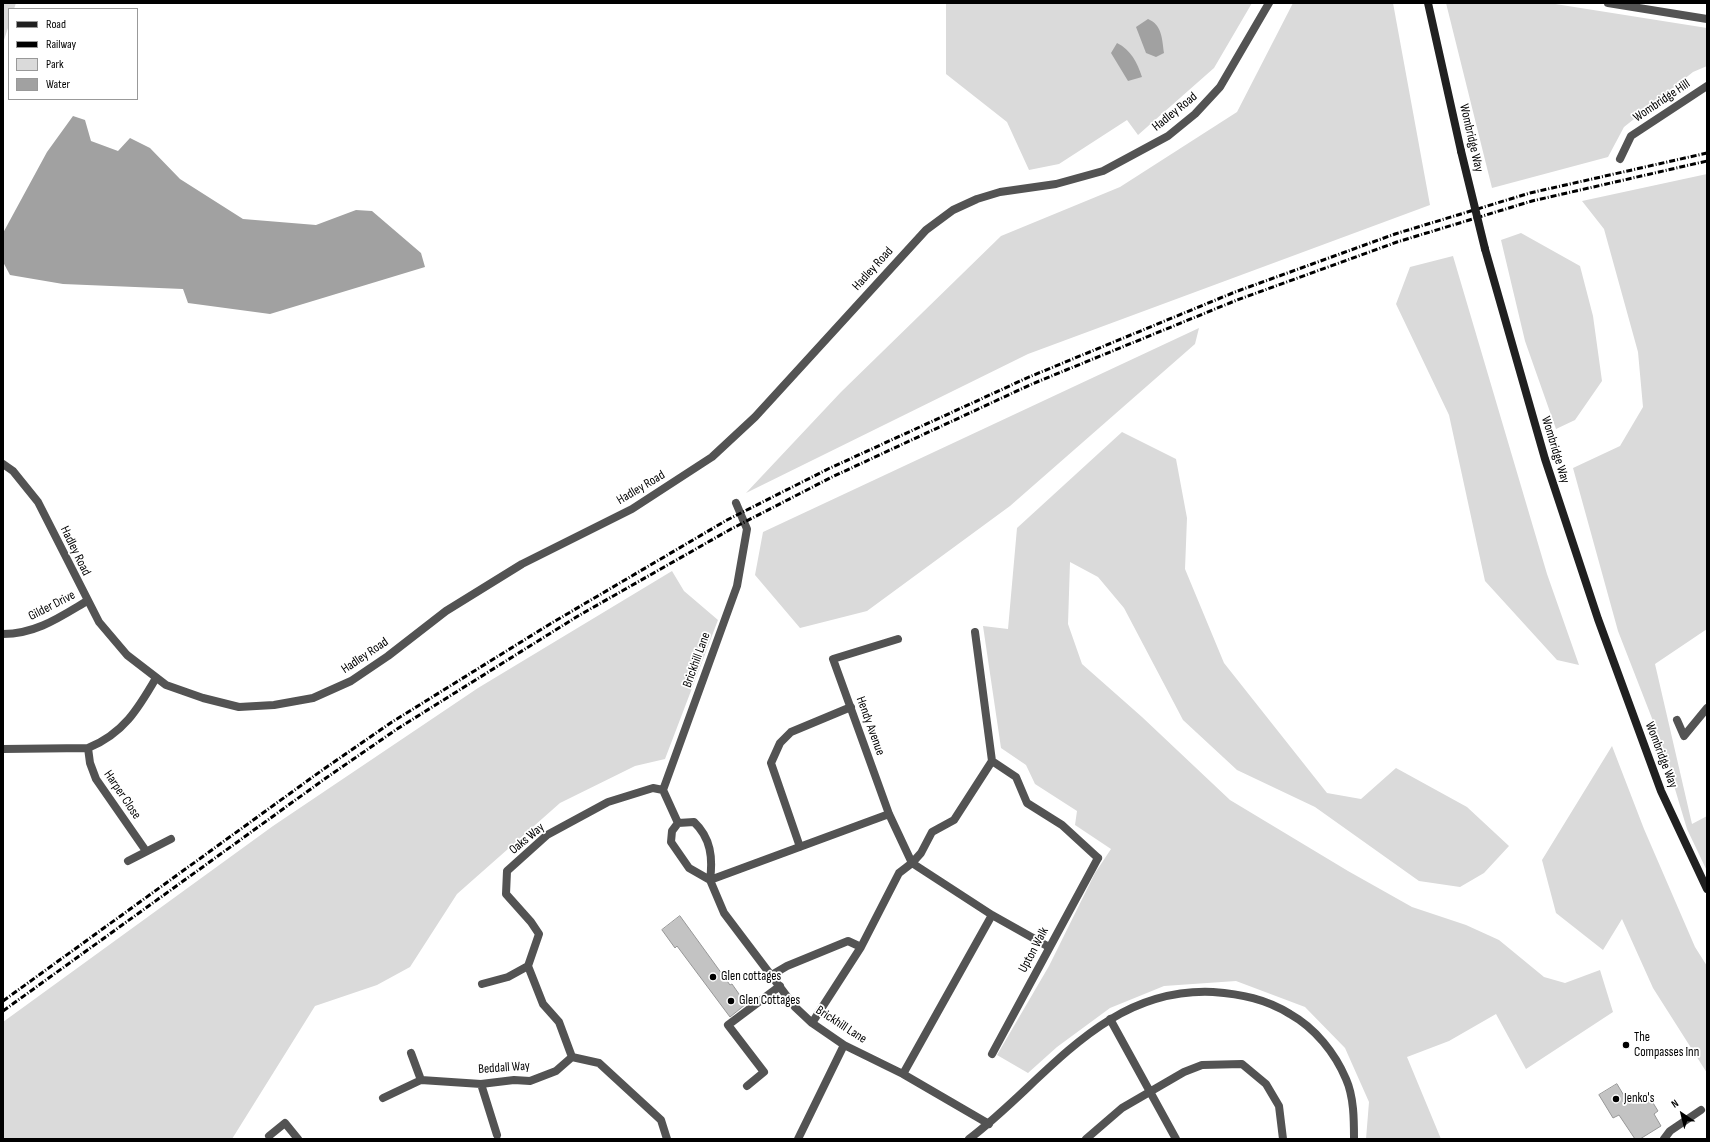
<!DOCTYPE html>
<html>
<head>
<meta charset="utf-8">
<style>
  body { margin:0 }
  #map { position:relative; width:1710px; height:1142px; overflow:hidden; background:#fff; font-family:"Sofia Sans Condensed",sans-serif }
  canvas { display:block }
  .frame { position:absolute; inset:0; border:4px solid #000; pointer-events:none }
  .legend { position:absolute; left:8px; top:8px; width:130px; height:92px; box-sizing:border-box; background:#fff; border:1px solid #999; margin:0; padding:5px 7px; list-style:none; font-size:12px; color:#000 }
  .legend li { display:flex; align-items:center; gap:8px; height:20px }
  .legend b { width:20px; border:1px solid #999 }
  .north { position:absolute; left:1662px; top:1094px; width:40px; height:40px; -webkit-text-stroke:3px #fff; paint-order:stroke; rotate:325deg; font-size:11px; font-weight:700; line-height:16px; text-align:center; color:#000 }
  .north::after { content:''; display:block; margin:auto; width:14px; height:18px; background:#000; clip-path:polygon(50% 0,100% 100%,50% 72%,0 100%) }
</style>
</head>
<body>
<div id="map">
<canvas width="1710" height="1142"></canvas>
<div class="frame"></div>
<ul class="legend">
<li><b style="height:5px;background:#202020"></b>Road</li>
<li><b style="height:5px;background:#000"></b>Railway</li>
<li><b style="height:11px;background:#dadada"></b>Park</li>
<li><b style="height:11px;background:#a1a1a1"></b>Water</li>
</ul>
<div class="north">N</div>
</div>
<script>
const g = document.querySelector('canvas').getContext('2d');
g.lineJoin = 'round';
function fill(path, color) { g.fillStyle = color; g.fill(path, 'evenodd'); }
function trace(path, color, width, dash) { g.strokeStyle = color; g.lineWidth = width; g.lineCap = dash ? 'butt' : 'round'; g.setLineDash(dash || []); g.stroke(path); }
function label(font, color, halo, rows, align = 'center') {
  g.font = font + ' "Sofia Sans Condensed",sans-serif'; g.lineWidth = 3.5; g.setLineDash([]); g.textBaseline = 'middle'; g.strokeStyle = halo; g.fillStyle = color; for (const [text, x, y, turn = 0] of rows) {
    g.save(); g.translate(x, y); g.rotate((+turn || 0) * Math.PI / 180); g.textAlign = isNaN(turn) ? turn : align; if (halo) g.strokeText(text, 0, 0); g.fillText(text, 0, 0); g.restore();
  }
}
fill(new Path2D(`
  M 3,3 L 16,3 L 14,9 L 9,9 L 9,25 L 3,43 Z
  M 946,3 L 1252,3 L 1214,68 L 1138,135 L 1127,120 L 1059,164 L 1029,170 L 1007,122 L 946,74 Z
  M 1293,3 L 1393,3 L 1430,205 L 1028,354 L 746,493 L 841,392 L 1001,236 L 1120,187 L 1237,112 Z
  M 1446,3 L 1549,3 L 1707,28 L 1707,66 L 1693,72 L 1624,127 L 1608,157 L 1492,188 Z
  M 1707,174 L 1707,629 L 1655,664 L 1692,824 L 1707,816 L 1707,871 L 1687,829 L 1660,739 L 1618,631 L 1573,468 L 1620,446 L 1643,407 L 1638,352 L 1604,229 L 1582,201 Z
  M 1521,233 L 1580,266 L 1593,316 L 1602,381 L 1575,420 L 1556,429 L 1525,341 L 1501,240 Z
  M 1453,256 L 1547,574 L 1579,665 L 1557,660 L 1485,581 L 1449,415 L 1396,304 L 1410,267 Z
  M 1199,328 L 1195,344 L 1010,506 L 867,611 L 800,628 L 755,575 L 763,532 Z
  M 1122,432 L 1176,459 L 1187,518 L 1185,569 L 1224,663 L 1327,793 L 1361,799 L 1396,768 L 1467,807 L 1509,846 L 1484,873 L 1460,887 L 1419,881 L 1315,807 L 1237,770 L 1183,720 L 1124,608 L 1098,577 L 1070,562 L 1068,624 L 1082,664 L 1142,717 L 1230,800 L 1348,871 L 1412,907 L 1466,925 L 1499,940 L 1544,977 L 1565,983 L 1600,970 L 1613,1012 L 1526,1069 L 1496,1014 L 1449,1041 L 1407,1057 L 1441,1139 L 1366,1139 L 1369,1102 L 1345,1048 L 1305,1007 L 1236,981 L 1164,986 L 1110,1008 L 1057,1047 L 1028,1073 L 997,1055 L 1049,966 L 1095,873 L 1111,849 L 1075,825 L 1077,811 L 1035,784 L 1026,765 L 1001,748 L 983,626 L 1008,629 L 1017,528 Z
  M 672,571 L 684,591 L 718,620 L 665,759 L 635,766 L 560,803 L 457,894 L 410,967 L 377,985 L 315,1006 L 232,1139 L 3,1139 L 3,1022 L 273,826 L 478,688 Z
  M 1612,746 L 1644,829 L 1695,947 L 1707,966 L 1707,1073 L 1653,988 L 1622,919 L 1603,950 L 1556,913 L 1542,860 Z`), '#dadada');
fill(new Path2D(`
  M 1148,19 C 1162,25 1162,38 1164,53 L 1156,57 L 1146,53 L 1136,27 Z
  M 1117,43 C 1131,50 1137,62 1142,77 L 1128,81 L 1111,53 Z
  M 73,116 L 85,120 L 91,141 L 118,151 L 130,138 L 150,148 L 180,179 L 243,219 L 316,225 L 356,210 L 372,211 L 421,253 L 425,267 L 270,314 L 188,303 L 183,289 L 63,284 L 10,275 L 3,262 L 3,233 L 47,152 Z`), '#a1a1a1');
const building = new Path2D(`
  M 680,916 L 730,985 L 732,984 L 746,1004 L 730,1017 L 677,946 L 675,948 L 662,930 Z
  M 1617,1084 L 1629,1104 L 1647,1093 L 1658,1111 L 1654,1114 L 1661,1126 L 1640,1139 L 1635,1139 L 1619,1115 L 1613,1118 L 1599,1095 Z`);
fill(building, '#c3c3c3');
trace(building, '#979797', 1);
trace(new Path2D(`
  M 992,1054 L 1098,858`), '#535353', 8);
trace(new Path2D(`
  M 1620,159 L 1631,136 L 1707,86
  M 3,634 C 36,634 60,617 87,601
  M 898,639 L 833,659 L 889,814 L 912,863
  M 1677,720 L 1684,736 L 1707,708
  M 88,748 L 90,763 L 96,779 L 146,851
  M 3,749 L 88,748 C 123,734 138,709 156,678
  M 992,761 L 1016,777 L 1027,803 L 1062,825 L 1098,858
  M 678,823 L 663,790 L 737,586 L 747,529 L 736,503
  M 800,847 L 771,763 L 780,743 L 791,732 L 851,707
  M 128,861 L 171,839
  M 912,863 L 992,915 L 1049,947
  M 710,880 C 713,858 711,838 694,822 L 678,823 L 672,831 L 671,842 L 689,868 L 710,880 L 724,913 L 795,1007 L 812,1023 L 844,1045 L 903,1074 L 989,1124
  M 710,880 L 889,814
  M 770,976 L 787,966 L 848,941 L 861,947
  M 482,984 L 508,977 L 528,966
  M 1110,1019 L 1176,1139
  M 812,1023 L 861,947 L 899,873 L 912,863 L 921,853 L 932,832 L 954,820 L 992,761 L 975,632
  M 411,1053 L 421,1080
  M 572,1057 L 559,1022 L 543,1004 L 528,966 L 539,934 L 531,922 L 506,894 L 507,871 L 547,835 L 608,802 L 653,788 L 663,790
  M 903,1074 L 992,915
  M 481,1084 L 497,1135
  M 747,1086 L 764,1072 L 728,1025 L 780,986
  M 383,1098 L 421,1080 L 481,1084 L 514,1080 L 530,1081 L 556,1071 L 572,1057 L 599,1063 L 661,1120 L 667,1139
  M 269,1136 L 285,1123 L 298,1139
  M 798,1139 L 844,1045
  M 969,1139 C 1046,1081 1103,987 1213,992 C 1241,994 1266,999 1290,1014 C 1315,1028 1335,1053 1346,1079 C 1354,1097 1354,1120 1354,1139
  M 1086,1139 L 1122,1108 L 1184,1072 L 1202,1065 L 1242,1064 L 1266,1084 L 1279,1106 L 1283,1139
  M 1664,1139 L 1670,1131 L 1701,1110`), '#535353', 8);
trace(new Path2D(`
  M 1608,3 L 1707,19
  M 3,464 L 13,471 L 38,502 L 99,622 L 127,655 L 166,685 L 203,698 L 239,707 L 274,705 L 313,698 L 351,681 L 388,656 L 446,611 L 522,564 L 632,509 L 712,457 L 755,417 L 926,230 L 953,210 L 977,199 L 1000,192 L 1056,184 L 1103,171 L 1168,136 L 1195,114 L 1220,87 L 1269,3`), '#535353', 8);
trace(new Path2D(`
  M 1428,3 L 1461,151
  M 1485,249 L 1545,459 L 1598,619 L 1661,791 L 1707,889`), '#202020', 8);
trace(new Path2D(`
  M 3,1001 L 321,771 L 392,722 L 550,624 L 727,520 L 828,469 L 1029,377 L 1235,292 L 1395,234 L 1530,193 L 1707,153
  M 3,1011 L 326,778 L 397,729 L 578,616 L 731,529 L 832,477 L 1032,384 L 1237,300 L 1397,242 L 1532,201 L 1707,161`), '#000', 3, [6, 2, 1, 2]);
trace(new Path2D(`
  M 1461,151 L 1485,249`), '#202020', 8);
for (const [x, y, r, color] of [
  [713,977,4,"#000"],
  [731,1001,4,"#000"],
  [1626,1045,4,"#000"],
  [1616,1099,4,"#000"]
]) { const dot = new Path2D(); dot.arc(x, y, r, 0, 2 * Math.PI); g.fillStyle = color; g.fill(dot); trace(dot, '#fff', 1.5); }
label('13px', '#000', '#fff', [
  ["Wombridge Hill",1662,101,-34],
  ["Hadley Road",1175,112,-39],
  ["Wombridge Way",1471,138,77],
  ["Hadley Road",873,269,-48],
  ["Wombridge Way",1555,450,73],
  ["Hadley Road",641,488,-31],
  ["Hadley Road",75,551,64],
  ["Gilder Drive",52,606,-27],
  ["Hadley Road",365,656,-34],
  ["Brickhill Lane",697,660,-70],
  ["Hendy Avenue",870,726,70],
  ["Wombridge Way",1661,755,69],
  ["Harper Close",122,795,56],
  ["Oaks Way",527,839,-40],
  ["Upton Walk",1034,950,-62],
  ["Brickhill Lane",841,1025,33],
  ["Beddall Way",504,1068,-4]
]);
label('13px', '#000', '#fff', [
  ["Glen cottages",721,977],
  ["Glen Cottages",739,1001],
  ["The",1634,1038],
  ["Compasses Inn",1634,1053],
  ["Jenko's",1624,1099]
], 'left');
</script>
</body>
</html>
